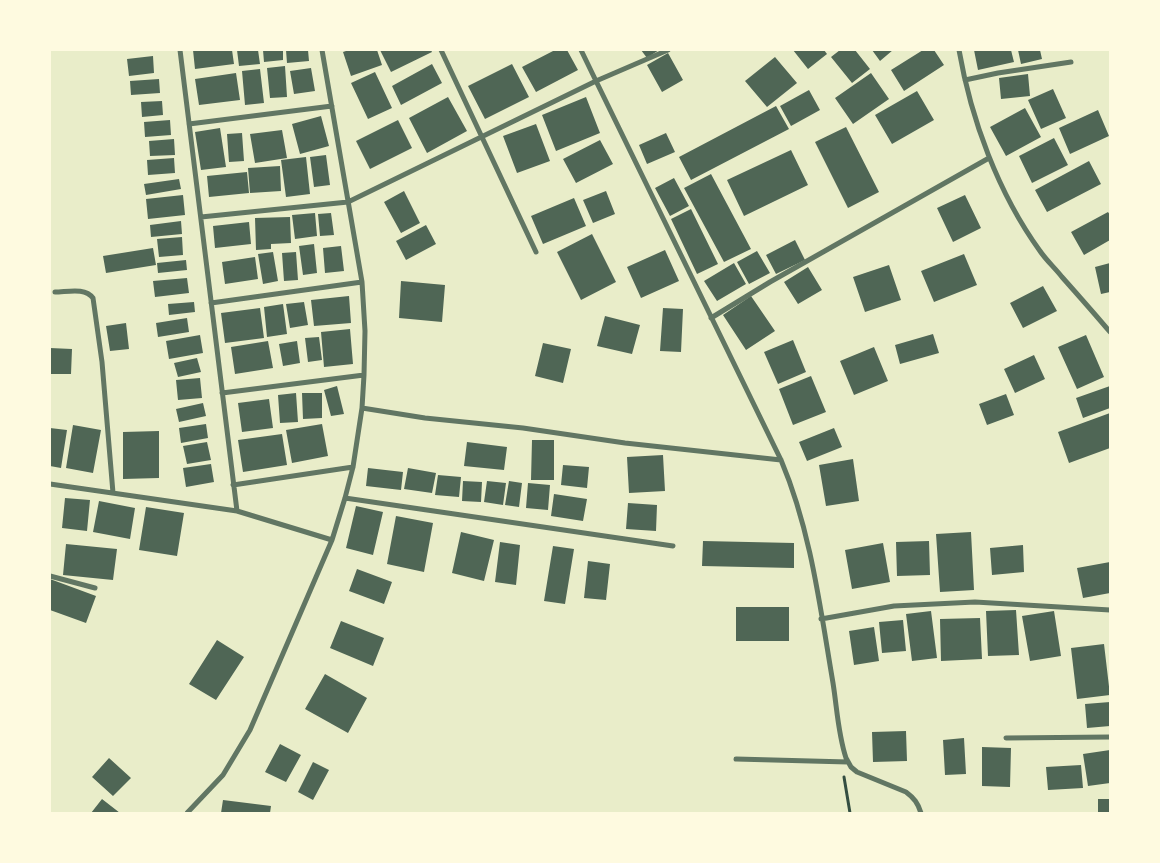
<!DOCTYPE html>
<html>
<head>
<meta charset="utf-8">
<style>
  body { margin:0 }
  #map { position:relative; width:1160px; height:863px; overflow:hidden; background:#e9edc9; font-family:"DejaVu Sans",sans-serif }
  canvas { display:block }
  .frame { position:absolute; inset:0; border:51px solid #fefae0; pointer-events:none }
</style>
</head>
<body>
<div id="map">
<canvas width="1160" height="863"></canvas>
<div class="frame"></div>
</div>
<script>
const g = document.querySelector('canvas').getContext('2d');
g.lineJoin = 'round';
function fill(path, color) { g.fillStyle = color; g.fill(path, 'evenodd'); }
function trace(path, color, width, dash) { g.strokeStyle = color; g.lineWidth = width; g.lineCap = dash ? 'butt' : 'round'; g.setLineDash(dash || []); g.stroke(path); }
fill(new Path2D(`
  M 193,50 L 232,50 L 234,64 L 195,69 Z
  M 237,50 L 258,50 L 260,64 L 239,66 Z
  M 263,50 L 283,50 L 283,60 L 264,62 Z
  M 286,50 L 308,50 L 309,61 L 287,63 Z
  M 349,50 L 377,50 L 382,65 L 351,76 L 343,52 Z
  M 380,50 L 431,50 L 432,52 L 391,72 Z
  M 555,50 L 567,50 L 578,70 L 536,92 L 522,67 Z
  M 641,50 L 659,50 L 647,58 Z
  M 793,50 L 824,50 L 827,54 L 808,69 Z
  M 840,50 L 855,50 L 870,69 L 852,83 L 831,57 Z
  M 872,50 L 893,50 L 880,61 Z
  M 923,50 L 934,50 L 944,65 L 904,91 L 891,70 Z
  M 974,50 L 1011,50 L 1014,62 L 978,70 Z
  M 1018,50 L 1040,50 L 1042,59 L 1021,64 Z
  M 668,53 L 683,80 L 662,92 L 647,65 Z
  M 153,56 L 154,73 L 129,76 L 127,59 Z
  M 775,57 L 797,83 L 767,107 L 745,81 Z
  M 432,64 L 442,83 L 401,105 L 392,86 Z
  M 512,64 L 529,97 L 485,119 L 468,86 Z
  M 285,66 L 287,97 L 270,98 L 267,68 Z
  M 311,68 L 315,91 L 294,94 L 290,71 Z
  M 260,69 L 264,103 L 245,105 L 242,71 Z
  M 375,72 L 392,108 L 368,119 L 351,83 Z
  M 236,73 L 240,100 L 199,105 L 195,79 Z
  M 871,73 L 889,99 L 853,124 L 835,98 Z
  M 1028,74 L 1030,96 L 1001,99 L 999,78 Z
  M 159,79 L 160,93 L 131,95 L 130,81 Z
  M 1053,89 L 1066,118 L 1041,129 L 1028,100 Z
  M 809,90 L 820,110 L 791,126 L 780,106 Z
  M 917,91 L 934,120 L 892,144 L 875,115 Z
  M 448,97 L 467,131 L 427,153 L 409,118 Z
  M 586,97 L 600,133 L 556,151 L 542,115 Z
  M 162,101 L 163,115 L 142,117 L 141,102 Z
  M 776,106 L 789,129 L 691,180 L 679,157 Z
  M 1025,108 L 1041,137 L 1006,156 L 990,127 Z
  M 1098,110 L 1109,136 L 1070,154 L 1059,128 Z
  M 321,116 L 329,146 L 300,154 L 292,124 Z
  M 170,120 L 171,135 L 145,137 L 144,122 Z
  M 398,120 L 412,148 L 370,169 L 356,141 Z
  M 536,124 L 550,161 L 517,173 L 503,136 Z
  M 846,127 L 879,192 L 848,208 L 815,142 Z
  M 220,128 L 226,167 L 201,170 L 195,132 Z
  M 282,130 L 287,158 L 255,163 L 250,134 Z
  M 242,133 L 244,161 L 229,162 L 227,134 Z
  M 666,133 L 675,152 L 647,164 L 639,145 Z
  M 1054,138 L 1068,165 L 1032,183 L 1019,156 Z
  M 174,139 L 175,155 L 150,156 L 149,141 Z
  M 600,140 L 613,164 L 576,183 L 563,159 Z
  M 791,150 L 808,185 L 744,216 L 727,180 Z
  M 326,155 L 330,185 L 314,187 L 310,157 Z
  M 306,157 L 310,194 L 286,197 L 281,160 Z
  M 174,158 L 175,173 L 148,175 L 147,160 Z
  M 1089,161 L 1101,184 L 1047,212 L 1035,190 Z
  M 280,166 L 281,191 L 250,193 L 248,168 Z
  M 247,172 L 249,193 L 209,197 L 207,176 Z
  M 711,174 L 751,249 L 724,262 L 684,188 Z
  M 674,178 L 689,206 L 670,216 L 655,188 Z
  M 179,179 L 181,189 L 146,195 L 144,184 Z
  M 404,191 L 420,223 L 401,233 L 384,202 Z
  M 606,191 L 615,214 L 593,223 L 583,200 Z
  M 183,195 L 185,215 L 148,219 L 146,199 Z
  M 965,195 L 981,228 L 953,242 L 937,208 Z
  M 574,198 L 586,226 L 543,244 L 531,216 Z
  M 691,209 L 718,264 L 697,274 L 671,219 Z
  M 1108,212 L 1110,215 L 1110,240 L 1084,255 L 1071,232 Z
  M 315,213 L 317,236 L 295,239 L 292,215 Z
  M 331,213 L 334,235 L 320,236 L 318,214 Z
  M 290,217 L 291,243 L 271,244 L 271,249 L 256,250 L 255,218 Z
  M 181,221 L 182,234 L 151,237 L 150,225 Z
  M 249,222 L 251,244 L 215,248 L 213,226 Z
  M 426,225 L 436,244 L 406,260 L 396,241 Z
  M 592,234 L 616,282 L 581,300 L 557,252 Z
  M 182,237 L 183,255 L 159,257 L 157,239 Z
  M 795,240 L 805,260 L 776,274 L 766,255 Z
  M 314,244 L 317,273 L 303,275 L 299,246 Z
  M 341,246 L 344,271 L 325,273 L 323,248 Z
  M 153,248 L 156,265 L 106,273 L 103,256 Z
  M 665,250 L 679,281 L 641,298 L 627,267 Z
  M 757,251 L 770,273 L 749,284 L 737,262 Z
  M 273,252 L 278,281 L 263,284 L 258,254 Z
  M 296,252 L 298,280 L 284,281 L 282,253 Z
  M 964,254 L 977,285 L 934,302 L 921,271 Z
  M 255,257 L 258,279 L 225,284 L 222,262 Z
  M 186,260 L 187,270 L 158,273 L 157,263 Z
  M 734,263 L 746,284 L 717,301 L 704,281 Z
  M 1110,263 L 1110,292 L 1101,294 L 1095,267 Z
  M 889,265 L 901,300 L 865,312 L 853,277 Z
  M 808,267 L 822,290 L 798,304 L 784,282 Z
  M 187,278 L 189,293 L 155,297 L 153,281 Z
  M 401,281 L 445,285 L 442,322 L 399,318 Z
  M 1043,286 L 1057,311 L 1023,328 L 1010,303 Z
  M 349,296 L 351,323 L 314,326 L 311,300 Z
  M 751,296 L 775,331 L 746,350 L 723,315 Z
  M 194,302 L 195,312 L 169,315 L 168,304 Z
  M 304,302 L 308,325 L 290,328 L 286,304 Z
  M 283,304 L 287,334 L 267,337 L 264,307 Z
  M 260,308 L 264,338 L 225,343 L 221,313 Z
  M 663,308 L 683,309 L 681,352 L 660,351 Z
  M 605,316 L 640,325 L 632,354 L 597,346 Z
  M 187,318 L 189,332 L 158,337 L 156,323 Z
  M 126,323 L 129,349 L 110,351 L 106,326 Z
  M 350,329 L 353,364 L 324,367 L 321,332 Z
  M 933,334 L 939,353 L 900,364 L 895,345 Z
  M 200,335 L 203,353 L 169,359 L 166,341 Z
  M 1086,335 L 1104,377 L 1077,389 L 1058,347 Z
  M 319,337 L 322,360 L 308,362 L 305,338 Z
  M 793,340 L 806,372 L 778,384 L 764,352 Z
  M 268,341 L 273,368 L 235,374 L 231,347 Z
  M 297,341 L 300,363 L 283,366 L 279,344 Z
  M 543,343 L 571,349 L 563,383 L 535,376 Z
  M 874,347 L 888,381 L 854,395 L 840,361 Z
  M 50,348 L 72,349 L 71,374 L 50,374 Z
  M 1034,355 L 1045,379 L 1015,393 L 1004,369 Z
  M 197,358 L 201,372 L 178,377 L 174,363 Z
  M 811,376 L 826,412 L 793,425 L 779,389 Z
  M 200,378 L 202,398 L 178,400 L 176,380 Z
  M 337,386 L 344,414 L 331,416 L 324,390 Z
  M 1110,386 L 1110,408 L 1083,418 L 1076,398 Z
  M 296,393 L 298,422 L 280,423 L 278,395 Z
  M 302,393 L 322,393 L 322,418 L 303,419 Z
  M 1006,394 L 1014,415 L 987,425 L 979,404 Z
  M 269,399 L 273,428 L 242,432 L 238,403 Z
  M 203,403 L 206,416 L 179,422 L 176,409 Z
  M 1110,413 L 1110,448 L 1069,463 L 1058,432 Z
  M 206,424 L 208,438 L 181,443 L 179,428 Z
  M 322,424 L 328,456 L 292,463 L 286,430 Z
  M 73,425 L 101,430 L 93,473 L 66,468 Z
  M 50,428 L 67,430 L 61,468 L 50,466 Z
  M 834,428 L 842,447 L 807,461 L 799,442 Z
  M 159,431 L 159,478 L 123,479 L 123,432 Z
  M 282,434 L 287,465 L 243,472 L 238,440 Z
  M 532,440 L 554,440 L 554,480 L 531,480 Z
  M 207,442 L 211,460 L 187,464 L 183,446 Z
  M 467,442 L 507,447 L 504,470 L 464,466 Z
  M 663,455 L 665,491 L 629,493 L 627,457 Z
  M 853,459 L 859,501 L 826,506 L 819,465 Z
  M 211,464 L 214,482 L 186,487 L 183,468 Z
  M 563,465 L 589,467 L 587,488 L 561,485 Z
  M 368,468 L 403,472 L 401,490 L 366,486 Z
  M 408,468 L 436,473 L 432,493 L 404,489 Z
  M 438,475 L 461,477 L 459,497 L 435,495 Z
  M 463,481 L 482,482 L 481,502 L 462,501 Z
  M 487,481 L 506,483 L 503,505 L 484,502 Z
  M 509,481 L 522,483 L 519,507 L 505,505 Z
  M 528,483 L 550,485 L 548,510 L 526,508 Z
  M 554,494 L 587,499 L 583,521 L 551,516 Z
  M 65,498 L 90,500 L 87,531 L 62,528 Z
  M 99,501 L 135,508 L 130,539 L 93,532 Z
  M 628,503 L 657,505 L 656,531 L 626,529 Z
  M 356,506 L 383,512 L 373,555 L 346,548 Z
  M 146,507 L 184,513 L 177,556 L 139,550 Z
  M 396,516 L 433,523 L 424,572 L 387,564 Z
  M 461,532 L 494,540 L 484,581 L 452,573 Z
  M 971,532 L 974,590 L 940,592 L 936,534 Z
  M 703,541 L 794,543 L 794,568 L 702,566 Z
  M 929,541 L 930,575 L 897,576 L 896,542 Z
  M 500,542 L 520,545 L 516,585 L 495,582 Z
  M 883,543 L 890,582 L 852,589 L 845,550 Z
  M 66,544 L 117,549 L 113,580 L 63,575 Z
  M 1023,545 L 1024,572 L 992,575 L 990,548 Z
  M 553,546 L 574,549 L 565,604 L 544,601 Z
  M 588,561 L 610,564 L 606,600 L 584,598 Z
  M 1110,562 L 1110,593 L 1083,598 L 1077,568 Z
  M 357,569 L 392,582 L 384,604 L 349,591 Z
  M 50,579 L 96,596 L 86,623 L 50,610 Z
  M 736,607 L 789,607 L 789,641 L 736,641 Z
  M 1016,610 L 1019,655 L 988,656 L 986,611 Z
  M 931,611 L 937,658 L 912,661 L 906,614 Z
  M 1054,611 L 1061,656 L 1030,661 L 1022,616 Z
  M 980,618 L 982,659 L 941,661 L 940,619 Z
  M 903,620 L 906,651 L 882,653 L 879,622 Z
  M 341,621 L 384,638 L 373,666 L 330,648 Z
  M 874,627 L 879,661 L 854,665 L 849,631 Z
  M 217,640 L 244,657 L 216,700 L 189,684 Z
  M 1104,644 L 1110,695 L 1077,699 L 1071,648 Z
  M 325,674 L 367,698 L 348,733 L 305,709 Z
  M 1110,702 L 1110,726 L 1087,728 L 1085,704 Z
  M 906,731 L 907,761 L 873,762 L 872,732 Z
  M 964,738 L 966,774 L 945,775 L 943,740 Z
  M 280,744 L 301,755 L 286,782 L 265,772 Z
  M 982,747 L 1011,748 L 1010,787 L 982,786 Z
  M 1110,750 L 1110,783 L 1088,786 L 1083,754 Z
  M 109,758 L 131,778 L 113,796 L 92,777 Z
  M 313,762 L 329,770 L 313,800 L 298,792 Z
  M 1081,765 L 1083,788 L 1048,790 L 1046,767 Z
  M 102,799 L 120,813 L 91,813 Z
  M 1098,799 L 1110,799 L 1110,813 L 1098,813 Z
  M 223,800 L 271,806 L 270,813 L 221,813 Z`), '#4f6655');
trace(new Path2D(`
  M 844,777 L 850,813`), '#344e41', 3);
trace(new Path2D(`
  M 180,50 L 237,511
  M 441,50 L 536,252
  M 581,50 L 596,81 L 668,50
  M 959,50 C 971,119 998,193 1040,251 C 1046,260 1055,268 1062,277 C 1078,295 1094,313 1110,332
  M 965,80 L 998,73 L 1071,62
  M 189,124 L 332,106
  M 201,217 L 348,202 L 596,81 L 781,460 C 811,531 820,607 833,683 C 837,708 838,734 846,758 L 851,767 L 857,772 L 906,792 C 914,798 918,803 921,813
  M 55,292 C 67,292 85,287 93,298 L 102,362 L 113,493
  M 211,303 L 362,282
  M 711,318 L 770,282 L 989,158
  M 222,393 L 364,375
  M 362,408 L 425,418 L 523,428 L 625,443 L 781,460
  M 50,484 L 237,511 L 332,540
  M 233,485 L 353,467
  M 345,498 L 673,546
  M 50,576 L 95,588
  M 821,619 L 894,606 L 975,602 L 1110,610
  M 1006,738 L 1110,737
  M 736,759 L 848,762
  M 187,813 L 223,775 L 250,730 L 332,540 L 345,498 L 353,467 L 362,408 L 364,375 L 365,331 L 362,282 L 322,50`), '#617663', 5);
</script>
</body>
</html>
